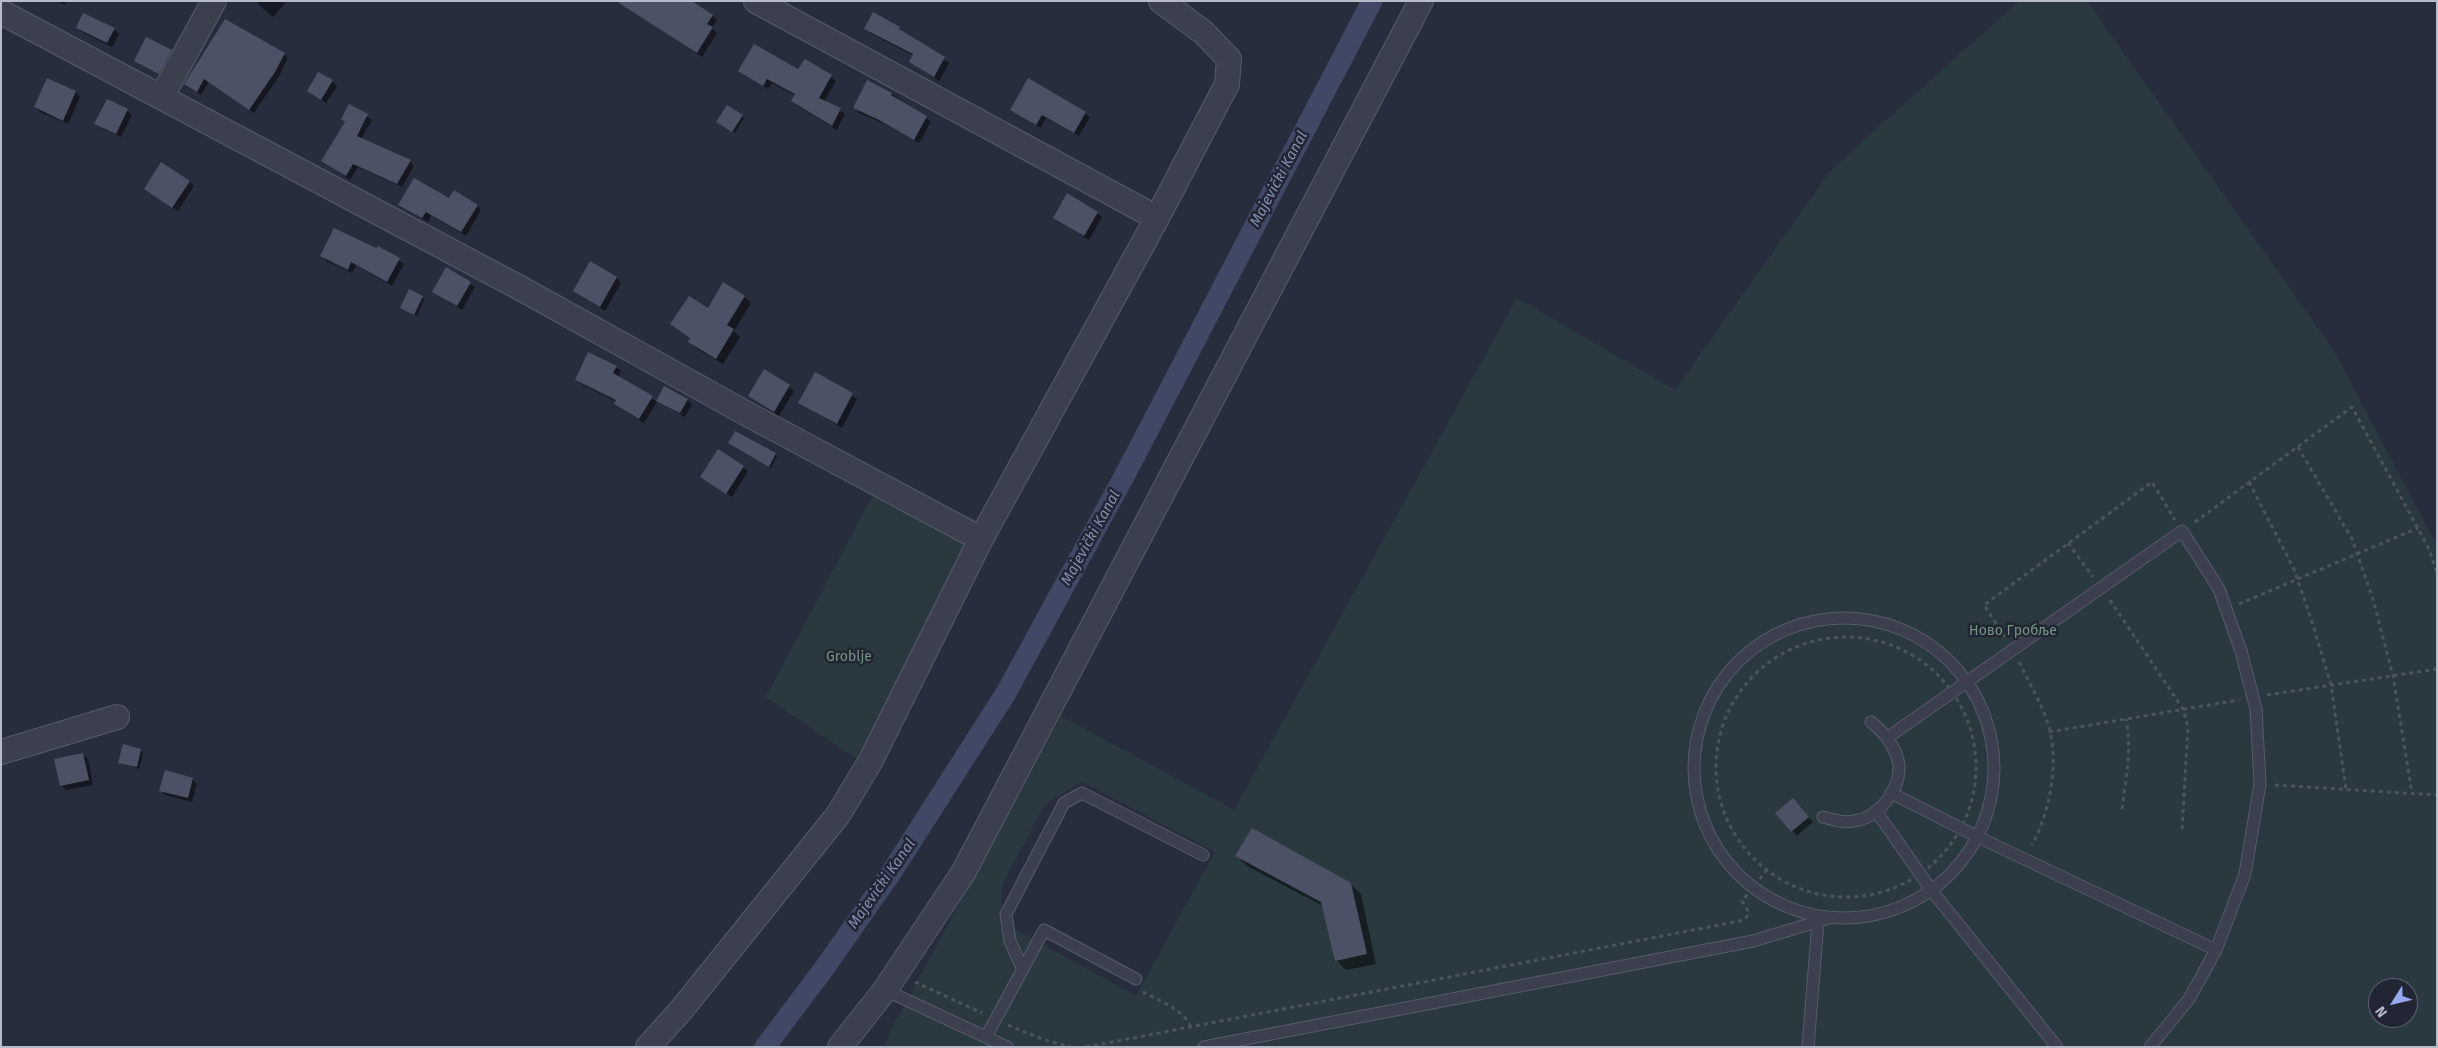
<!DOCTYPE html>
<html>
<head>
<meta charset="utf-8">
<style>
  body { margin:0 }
  #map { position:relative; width:2438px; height:1048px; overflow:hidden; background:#282d3e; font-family:"Fira Sans",sans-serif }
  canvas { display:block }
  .frame { position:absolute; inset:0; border:2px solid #b8bbc9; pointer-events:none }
  .north { position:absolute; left:2368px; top:978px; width:50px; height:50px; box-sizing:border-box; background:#212534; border:1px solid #5d6170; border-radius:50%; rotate:234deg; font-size:14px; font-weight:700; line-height:20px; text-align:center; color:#b8bbc9 }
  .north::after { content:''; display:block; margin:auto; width:18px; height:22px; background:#98a8ee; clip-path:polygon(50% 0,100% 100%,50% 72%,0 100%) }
</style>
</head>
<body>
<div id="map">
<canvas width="2438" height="1048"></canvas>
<div class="frame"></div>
<div class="north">N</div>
</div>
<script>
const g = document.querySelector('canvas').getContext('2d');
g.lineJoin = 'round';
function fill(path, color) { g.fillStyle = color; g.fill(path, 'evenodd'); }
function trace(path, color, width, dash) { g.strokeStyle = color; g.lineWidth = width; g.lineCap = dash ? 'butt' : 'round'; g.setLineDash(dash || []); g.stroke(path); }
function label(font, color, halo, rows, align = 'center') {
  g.font = font + ' "Fira Sans",sans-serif'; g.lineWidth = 5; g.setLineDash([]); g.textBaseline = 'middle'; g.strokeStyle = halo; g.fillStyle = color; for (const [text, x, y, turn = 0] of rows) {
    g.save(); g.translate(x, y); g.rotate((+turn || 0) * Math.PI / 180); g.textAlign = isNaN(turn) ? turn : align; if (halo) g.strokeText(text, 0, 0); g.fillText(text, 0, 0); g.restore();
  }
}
fill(new Path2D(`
  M 2019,1 L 2087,1 L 2334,351 L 2437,546 L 2437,1047 L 884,1047 L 892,1028 L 1061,716 L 1234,810 L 1517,298 L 1675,390 L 1832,169 ZM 1082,782 L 1215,852 L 1136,996 L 1000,921 L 1003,883 L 1045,804 ZM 2378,988 L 2408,988 L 2408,1018 L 2378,1018 Z
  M 873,495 L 971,545 L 857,759 L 766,697 Z`), '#2a393f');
fill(new Path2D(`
  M 56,1 L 67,1 L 65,5 Z
  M 255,1 L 287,1 L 273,17 Z
  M 620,2 L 712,16 L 717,20 L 712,28 L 717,33 L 702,57 Z
  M 77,28 L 114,29 L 119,34 L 112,47 L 82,32 Z
  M 866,28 L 899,28 L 904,33 L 949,63 L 939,81 L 910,61 L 914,56 L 870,33 Z
  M 171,51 L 175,56 L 164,77 L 136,61 Z
  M 284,54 L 288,58 L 279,76 L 254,113 L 209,82 L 201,95 L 186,84 Z
  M 805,60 L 836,81 L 824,102 L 845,114 L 837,130 L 798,106 L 793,101 L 796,96 L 772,83 L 768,89 L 739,71 L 799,71 Z
  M 1028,79 L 1090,117 L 1079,136 L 1046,118 L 1041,128 L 1011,109 Z
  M 48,80 L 76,92 L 80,97 L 68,124 L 40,112 L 36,107 Z
  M 332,81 L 337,86 L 326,103 L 309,91 Z
  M 868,82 L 892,94 L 931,122 L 919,143 L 885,124 L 859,113 L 855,108 Z
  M 349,106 L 372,120 L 361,139 L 410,161 L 414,166 L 402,187 L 358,167 L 350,180 L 323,161 L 346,123 Z
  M 127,110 L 132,115 L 121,137 L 101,128 L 96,123 Z
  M 742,116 L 744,118 L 735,133 L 720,124 Z
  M 189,182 L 194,186 L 178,211 L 145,189 Z
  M 450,200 L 477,206 L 481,210 L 466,236 L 431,215 L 428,222 L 400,204 Z
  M 1097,213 L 1102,217 L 1089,240 L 1054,218 Z
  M 378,247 L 404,264 L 392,286 L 356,265 L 352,273 L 326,261 L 322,256 L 377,250 Z
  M 447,269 L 475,287 L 462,310 L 434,292 Z
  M 616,278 L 621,283 L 605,311 L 574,291 Z
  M 744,296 L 751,303 L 734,331 L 740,337 L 723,364 L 696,348 L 689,341 L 691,339 L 671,324 Z
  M 423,297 L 424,299 L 417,316 L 404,310 Z
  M 616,367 L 621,371 L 618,377 L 657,402 L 644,423 L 620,408 L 616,404 L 617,402 L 581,384 L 576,380 Z
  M 815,374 L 857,399 L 842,428 L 800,403 Z
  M 789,386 L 794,391 L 779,416 L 749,396 Z
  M 657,400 L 687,400 L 692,404 L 685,417 Z
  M 729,443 L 775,454 L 777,456 L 771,468 Z
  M 743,467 L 748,471 L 732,497 L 702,477 Z
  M 124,746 L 143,752 L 139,769 L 120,762 Z
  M 83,755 L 88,759 L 93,785 L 66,790 L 62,786 L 56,760 Z
  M 192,779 L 197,784 L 192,802 L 165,795 L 161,790 Z
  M 1798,804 L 1813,822 L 1797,836 L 1777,813 Z
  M 1237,856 L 1350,884 L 1361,894 L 1376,964 L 1346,970 L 1336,960 L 1323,906 L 1247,866 Z`), '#0007');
trace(new Path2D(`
  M 765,1047 L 823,970 L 891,873 L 1006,693 L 1127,471 L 1372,1`), '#404865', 21);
fill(new Path2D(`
  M 616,1 L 692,1 L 713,15 L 707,24 L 713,27 L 697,53 Z
  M 873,12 L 900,27 L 899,29 L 945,57 L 934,77 L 909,62 L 913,54 L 864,29 Z
  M 83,13 L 115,28 L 107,43 L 76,28 Z
  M 225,19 L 285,53 L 275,72 L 249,110 L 204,79 L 197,92 L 184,84 Z
  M 146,37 L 172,50 L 159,74 L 134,61 Z
  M 754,44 L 798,69 L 805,59 L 832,75 L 819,98 L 841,108 L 832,126 L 791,101 L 795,94 L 767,79 L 763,86 L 738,71 Z
  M 318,72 L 333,80 L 321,100 L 307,91 Z
  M 47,78 L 76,91 L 63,121 L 34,107 Z
  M 1028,78 L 1086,112 L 1074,133 L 1042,115 L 1036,125 L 1010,110 Z
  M 867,80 L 892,93 L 891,95 L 927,116 L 914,140 L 879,120 L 853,108 Z
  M 107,99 L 128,109 L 116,134 L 94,124 Z
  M 349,104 L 368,114 L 357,136 L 411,160 L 397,184 L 353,164 L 346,176 L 321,161 L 345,122 L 341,119 Z
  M 727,105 L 743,115 L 732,132 L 716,122 Z
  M 161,162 L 190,181 L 172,208 L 144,189 Z
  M 414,178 L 449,198 L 454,190 L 478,205 L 461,232 L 426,212 L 422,218 L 398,205 Z
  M 1067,193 L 1098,212 L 1084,236 L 1053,218 Z
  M 334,228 L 376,248 L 378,246 L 400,258 L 387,282 L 351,262 L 348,270 L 320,256 Z
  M 590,261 L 617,277 L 600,307 L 573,291 Z
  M 446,267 L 471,282 L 457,306 L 432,292 Z
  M 723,282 L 745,296 L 727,325 L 734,329 L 716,359 L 688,342 L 690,338 L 670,324 L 689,296 L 708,308 Z
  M 409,289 L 423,296 L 414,315 L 400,308 Z
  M 588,352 L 617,366 L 613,373 L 653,396 L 639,419 L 614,404 L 616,400 L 575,380 Z
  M 764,369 L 790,385 L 774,412 L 748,396 Z
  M 815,372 L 853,393 L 837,424 L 798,403 Z
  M 664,386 L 688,399 L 680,413 L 656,401 Z
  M 735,431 L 776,453 L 769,467 L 728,443 Z
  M 718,449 L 744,466 L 726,494 L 700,477 Z
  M 123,744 L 141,749 L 137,767 L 118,763 Z
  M 83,753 L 89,780 L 60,786 L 54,759 Z
  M 165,770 L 193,778 L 188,798 L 159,791 Z
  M 1793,798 L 1809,817 L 1791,832 L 1775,813 Z
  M 1252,828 L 1351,883 L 1367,954 L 1335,961 L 1321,902 L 1235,856 Z`), '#4d5165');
const lane = new Path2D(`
  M1694 768a150 150 0 1 1 300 0a150 150 0 1 1-300 0Z
  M 1887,738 L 2182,531 L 2219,589 L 2241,651 L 2256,709 L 2260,784 L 2245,874 L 2216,950 L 2189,999 L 2150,1047
  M 1891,793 L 1978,837 L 2216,950
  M 1876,811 L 1932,891 L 2057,1047
  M 1823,817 C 1834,820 1843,823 1854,821 C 1878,818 1900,791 1899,766 C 1897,748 1884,732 1871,722
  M 1023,970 L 1010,941 L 1006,914 L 1064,803 L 1082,793 L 1203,855
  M 885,990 L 1007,1047
  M 986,1037 L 1044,930 L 1136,979
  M 1204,1047 L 1753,941 L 1826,919
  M 1808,1047 L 1818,922`);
const street = new Path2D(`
  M 756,1 L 1157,218
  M 1,12 L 522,289 L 749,415 L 981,539
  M 162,96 L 214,1
  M 1,752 L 117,717
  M 648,1047 L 682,1009 L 838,815 L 871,760 L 981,539 L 1157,218 L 1227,84 L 1229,59 L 1203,32 L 1161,1
  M 840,1047 L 885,990 L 963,873 L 1421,1`);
trace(lane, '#575b69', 13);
trace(street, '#575b69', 26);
trace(new Path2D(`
  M 2298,447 L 2352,539 L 2372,596 L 2393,676 L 2412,793
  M 2249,482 L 2294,569 L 2313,625 L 2331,685 L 2346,789
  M 2195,522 L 2352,407 L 2429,549 L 2437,573
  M 2068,543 L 2093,577
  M 2110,600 L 2183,709 L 2188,727 L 2182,830
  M 2239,604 L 2418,528
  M1716 767a130 130 0 1 1 260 0a130 130 0 1 1-260 0Z
  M 2005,637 L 1984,605 L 2152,482 L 2175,520
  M 2019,662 C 2028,681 2039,699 2046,718 C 2061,758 2051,809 2032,845
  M 2267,695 L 2437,669
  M 2049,732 L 2239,700
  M 2275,785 L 2437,795
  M 2122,809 C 2126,778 2132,749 2126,719
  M 915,982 L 982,1013
  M 1143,992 C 1159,1001 1184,1009 1191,1028
  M 1008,1025 L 1042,1039 L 1071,1047
  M 1086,1047 L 1740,921 L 1747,917 L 1748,911 L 1742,901 L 1767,870`), '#48565c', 3, [4, 4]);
trace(lane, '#3c404e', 11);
trace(street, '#3c404e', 24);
label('14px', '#729782', '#212534', [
  ["Ново Гробље",2013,631],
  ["Groblje",849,657]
]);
label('italic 15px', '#838dad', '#212534', [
  ["Majevički Kanal",1279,179,-62],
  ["Majevički Kanal",1091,538,-61],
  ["Majevički Kanal",882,884,-55]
]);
</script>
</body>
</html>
